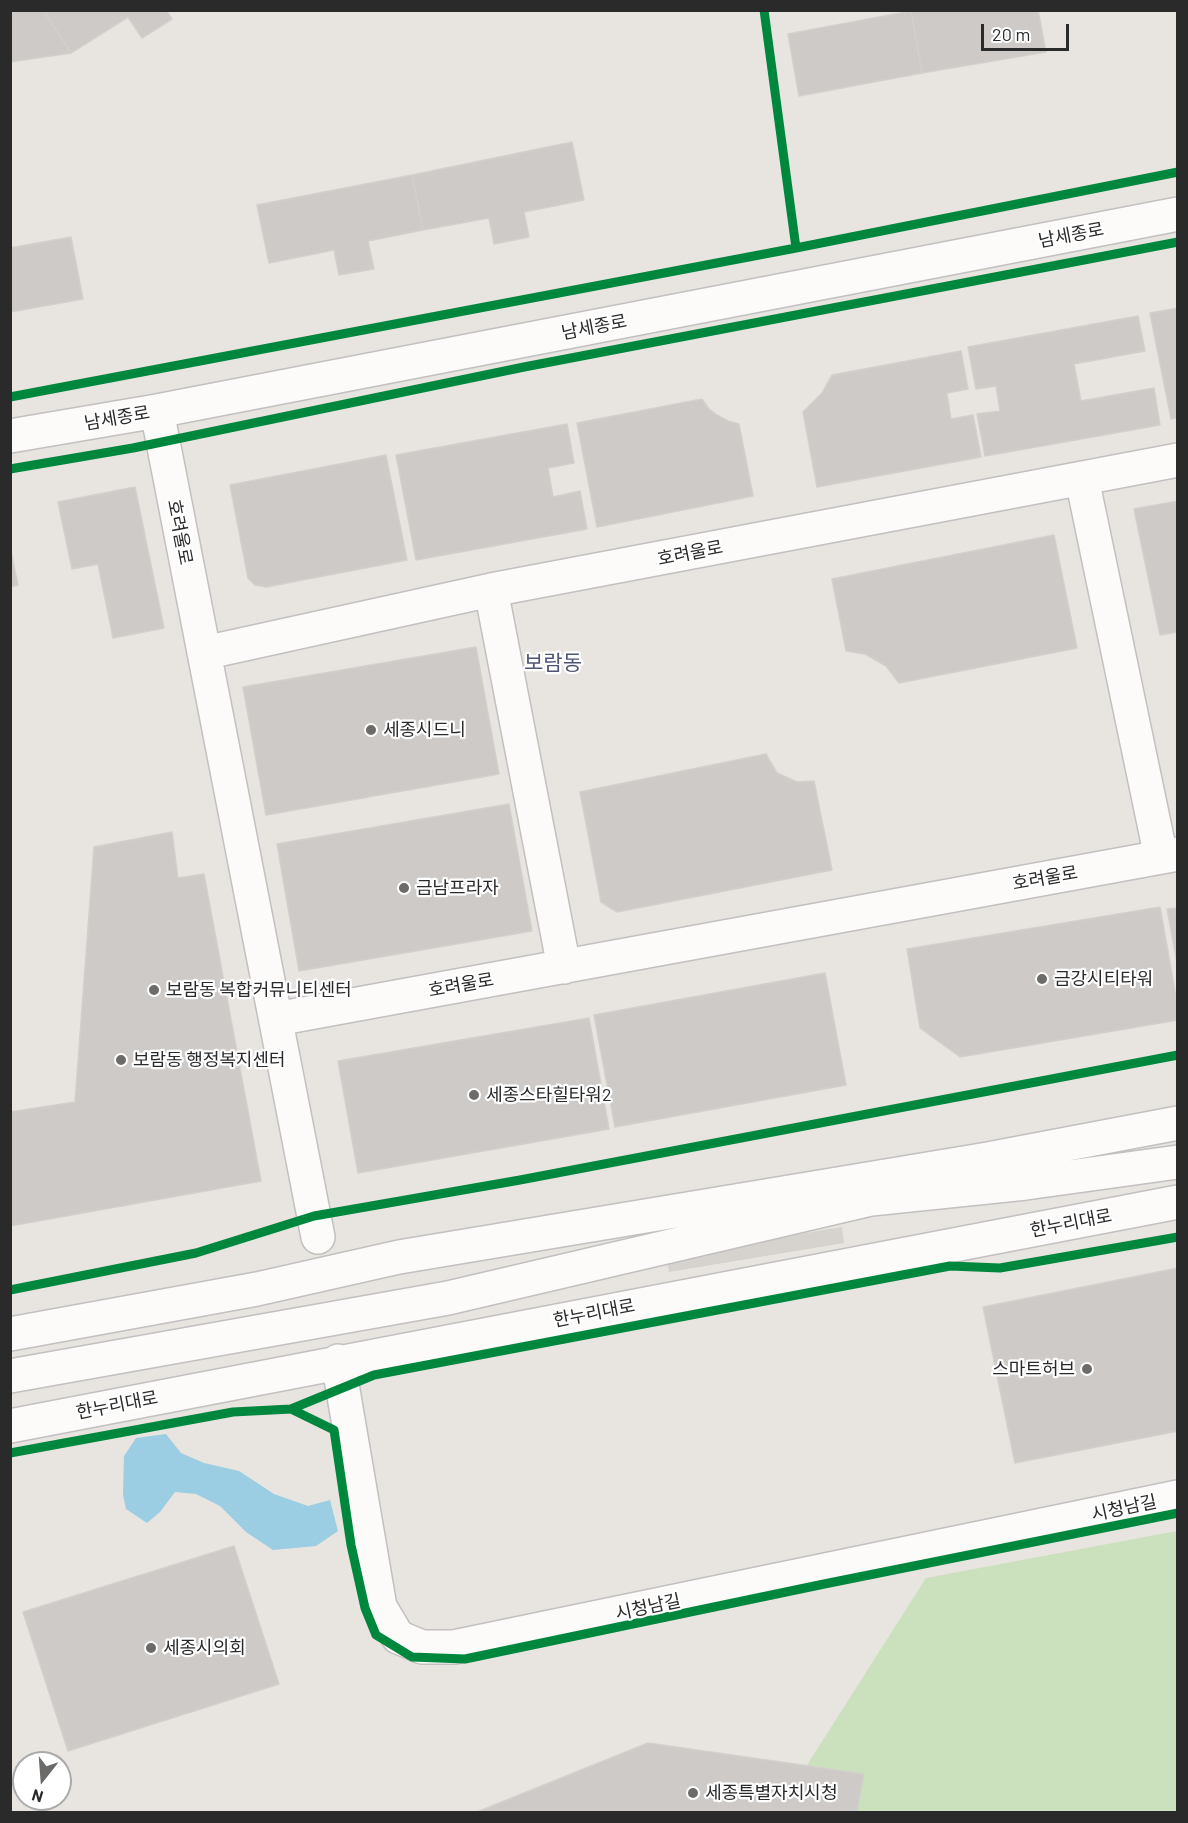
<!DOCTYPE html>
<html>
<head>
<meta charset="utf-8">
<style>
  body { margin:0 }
  #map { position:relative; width:1188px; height:1823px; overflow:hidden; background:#e8e4e0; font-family:Barlow,sans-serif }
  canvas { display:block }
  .frame { position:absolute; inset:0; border:12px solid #2a2a2a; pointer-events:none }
  .north { position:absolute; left:12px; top:1751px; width:60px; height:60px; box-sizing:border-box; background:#fff; border:2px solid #aaa; border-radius:50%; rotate:197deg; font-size:16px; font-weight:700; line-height:24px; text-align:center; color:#2a2a2a }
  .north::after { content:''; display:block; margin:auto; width:21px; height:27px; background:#6c6b6a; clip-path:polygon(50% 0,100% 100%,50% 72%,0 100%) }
  .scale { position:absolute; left:981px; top:24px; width:88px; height:27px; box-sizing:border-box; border:3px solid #2a2a2a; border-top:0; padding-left:8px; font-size:18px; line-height:21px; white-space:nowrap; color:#2a2a2a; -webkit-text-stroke:4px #fff; paint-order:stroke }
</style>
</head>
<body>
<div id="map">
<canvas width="1188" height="1823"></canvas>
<div class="frame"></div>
<div class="north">N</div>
<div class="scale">20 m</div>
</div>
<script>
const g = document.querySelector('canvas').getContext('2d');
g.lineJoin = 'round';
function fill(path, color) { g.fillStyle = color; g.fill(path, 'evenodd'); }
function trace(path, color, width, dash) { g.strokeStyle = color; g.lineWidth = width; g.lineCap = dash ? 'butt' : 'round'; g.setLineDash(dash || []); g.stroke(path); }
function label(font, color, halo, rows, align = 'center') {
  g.font = font + ' Barlow,"Noto Sans KR",sans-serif'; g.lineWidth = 4.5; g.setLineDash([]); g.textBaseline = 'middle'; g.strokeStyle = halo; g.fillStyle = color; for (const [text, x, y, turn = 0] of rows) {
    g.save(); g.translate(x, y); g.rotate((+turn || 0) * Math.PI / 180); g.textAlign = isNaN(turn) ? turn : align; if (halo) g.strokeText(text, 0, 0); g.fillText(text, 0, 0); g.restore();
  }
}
fill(new Path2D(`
  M 1177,1531 L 1177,1812 L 843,1812 L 802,1773 L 926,1578 Z`), '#cbe0bc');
fill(new Path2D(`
  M 842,1227 L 844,1243 L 669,1272 L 666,1256 Z`), '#d6d2ce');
fill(new Path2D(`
  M 166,1434 L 181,1453 L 204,1463 L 239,1471 L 274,1494 L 308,1506 L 330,1500 L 338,1531 L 316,1546 L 273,1550 L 246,1532 L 220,1506 L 196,1494 L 175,1492 L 160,1512 L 147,1523 L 126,1509 L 123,1495 L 124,1456 L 136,1438 Z`), '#9bcee2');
const building = new Path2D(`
  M 10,10 L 43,10 L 71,53 L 10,62 Z
  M 43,10 L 166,10 L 172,19 L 142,38 L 128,17 L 71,53 Z
  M 915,10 L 1038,10 L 1046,52 L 922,73 L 911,11 Z
  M 911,11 L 922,73 L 799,96 L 788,34 Z
  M 572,142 L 584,200 L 524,212 L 529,237 L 494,244 L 489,218 L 423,230 L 412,175 Z
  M 412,175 L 423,230 L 368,241 L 374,269 L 339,275 L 334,250 L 269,263 L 257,205 Z
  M 71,237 L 83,299 L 10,312 L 10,248 Z
  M 1178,308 L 1178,418 L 1171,419 L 1150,313 Z
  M 1138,316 L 1145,351 L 1074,364 L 1081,401 L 1154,388 L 1160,425 L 985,456 L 977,414 L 1000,411 L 996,386 L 976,389 L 968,347 Z
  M 961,351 L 968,389 L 947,393 L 951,419 L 973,415 L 981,457 L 817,487 L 803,412 L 822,393 L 832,375 Z
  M 702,399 L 709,409 L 717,415 L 728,421 L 739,424 L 753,496 L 597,527 L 577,423 Z
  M 567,424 L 574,463 L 548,468 L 553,497 L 580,491 L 587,529 L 416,560 L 396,455 Z
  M 386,455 L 407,560 L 266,587 L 255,585 L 248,578 L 230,485 Z
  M 135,487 L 164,628 L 113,638 L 98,564 L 72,569 L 58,502 Z
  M 1178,501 L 1178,632 L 1160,635 L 1134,509 Z
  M 1054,535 L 1077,648 L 899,683 L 886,666 L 865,654 L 846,651 L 832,579 Z
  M 10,547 L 18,585 L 10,587 Z
  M 476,647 L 499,774 L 266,815 L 243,687 Z
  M 766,754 L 777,773 L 797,782 L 814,781 L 832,870 L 617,912 L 601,902 L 580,792 Z
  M 509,804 L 532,931 L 299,971 L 277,844 Z
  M 172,832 L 178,878 L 204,874 L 261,1181 L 10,1226 L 10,1112 L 75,1102 L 94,847 Z
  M 1160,907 L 1178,1008 L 1178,1020 L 960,1057 L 920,1028 L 907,949 Z
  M 1178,908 L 1178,968 L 1167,909 Z
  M 825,973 L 846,1085 L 615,1127 L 594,1015 Z
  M 589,1018 L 609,1129 L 358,1173 L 338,1061 Z
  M 1178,1268 L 1178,1431 L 1015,1463 L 983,1307 Z
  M 234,1546 L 279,1684 L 68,1751 L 23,1612 Z
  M 648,1743 L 864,1774 L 857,1812 L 477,1812 Z`);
fill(building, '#cdcac7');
trace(building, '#d3d0cc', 1.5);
const minor = new Path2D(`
  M 157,411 L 318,1237
  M 10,436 L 157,411 L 1178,214
  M 1082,479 L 1161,857
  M 491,590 L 564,967
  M 204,653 L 491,590 L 1178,460
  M 276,1019 L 1178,854
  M 10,1334 L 257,1289 L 399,1257 L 988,1159 L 1178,1123
  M 338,1361 L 380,1607 L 398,1637 L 422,1647 L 454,1647 L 1178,1497
  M 10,1376 L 448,1298 L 871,1199 L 1026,1183 L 1178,1162
  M 10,1426 L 1178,1202`);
trace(minor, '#c2c0c0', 36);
trace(minor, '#fcfbfa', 33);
trace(new Path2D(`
  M 764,10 L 796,248
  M 10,397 L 796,248 L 1178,172
  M 10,469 L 133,448 L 524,367 L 1178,242
  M 10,1290 L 196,1253 L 314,1216 L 520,1180 L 1178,1055
  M 291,1409 L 374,1375 L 950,1266 L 1000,1268 L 1178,1237
  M 10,1453 L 233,1412 L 291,1409 L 334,1430 L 351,1545 L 365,1608 L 376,1635 L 412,1657 L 465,1659 L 824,1584 L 1178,1513`), '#00873e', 9);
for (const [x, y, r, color] of [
  [371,730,6,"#6c6b6a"],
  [404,888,6,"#6c6b6a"],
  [1042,979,6,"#6c6b6a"],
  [154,990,6,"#6c6b6a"],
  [121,1060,6,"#6c6b6a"],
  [474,1095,6,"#6c6b6a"],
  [1087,1369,6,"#6c6b6a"],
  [151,1648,6,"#6c6b6a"],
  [693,1793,6,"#6c6b6a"]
]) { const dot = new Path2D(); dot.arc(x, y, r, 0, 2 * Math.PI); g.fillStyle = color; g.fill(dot); trace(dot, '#fff', 2); }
label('18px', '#2a2a2a', '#fff', [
  ["남세종로",1071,235,-11],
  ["남세종로",594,327,-11],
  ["남세종로",117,418,-10],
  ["호려울로",180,532,79],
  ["호려울로",690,553,-11],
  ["호려울로",1045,878,-10],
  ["호려울로",461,985,-10],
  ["한누리대로",1071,1223,-11],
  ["한누리대로",594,1313,-11],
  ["한누리대로",117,1405,-11],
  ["시청남길",1124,1508,-12],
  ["시청남길",648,1607,-12]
]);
label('18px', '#2a2a2a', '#fff', [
  ["세종시드니",383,730],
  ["금남프라자",416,888],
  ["금강시티타워",1054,979],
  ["보람동 복합커뮤니티센터",166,990],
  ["보람동 행정복지센터",133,1060],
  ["세종스타힐타워2",486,1095],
  ["스마트허브",1075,1369,"right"],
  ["세종시의회",163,1648],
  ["세종특별자치시청",705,1793]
], 'left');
label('21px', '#4f5576', '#fff', [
  ["보람동",553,663]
]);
</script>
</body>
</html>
